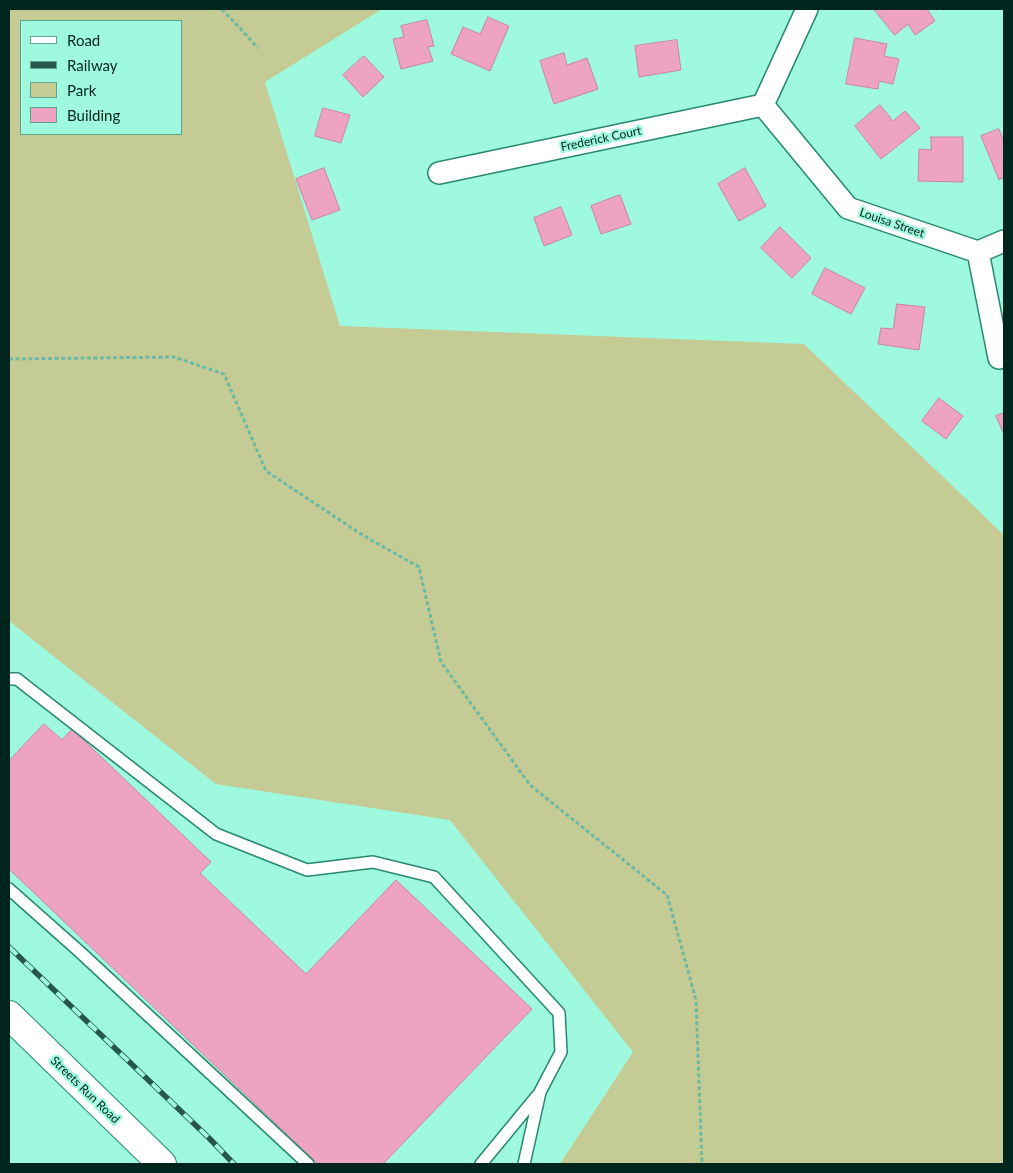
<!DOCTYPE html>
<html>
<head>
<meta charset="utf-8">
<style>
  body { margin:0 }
  #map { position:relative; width:1013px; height:1173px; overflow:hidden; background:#9ef9de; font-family:Lato,sans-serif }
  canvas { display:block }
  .frame { position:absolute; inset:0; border:10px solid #00251c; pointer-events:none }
  .legend { position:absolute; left:20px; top:20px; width:162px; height:115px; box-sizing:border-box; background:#9ef9de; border:1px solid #5fa490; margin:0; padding:6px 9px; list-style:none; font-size:15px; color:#00251c }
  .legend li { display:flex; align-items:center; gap:10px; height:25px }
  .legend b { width:25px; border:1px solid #5fa490 }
</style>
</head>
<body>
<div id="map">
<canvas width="1013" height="1173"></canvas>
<div class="frame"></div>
<ul class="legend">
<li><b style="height:6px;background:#fff"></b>Road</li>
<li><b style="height:6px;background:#25574a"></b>Railway</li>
<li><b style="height:14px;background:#c5cb94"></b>Park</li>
<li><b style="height:14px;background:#eda3c1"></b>Building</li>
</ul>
</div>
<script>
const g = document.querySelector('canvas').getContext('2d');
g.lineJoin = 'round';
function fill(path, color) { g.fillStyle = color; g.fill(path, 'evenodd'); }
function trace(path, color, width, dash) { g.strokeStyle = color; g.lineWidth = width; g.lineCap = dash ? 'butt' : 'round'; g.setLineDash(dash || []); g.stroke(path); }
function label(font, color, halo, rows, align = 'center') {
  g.font = font + ' Lato,sans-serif'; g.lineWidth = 4.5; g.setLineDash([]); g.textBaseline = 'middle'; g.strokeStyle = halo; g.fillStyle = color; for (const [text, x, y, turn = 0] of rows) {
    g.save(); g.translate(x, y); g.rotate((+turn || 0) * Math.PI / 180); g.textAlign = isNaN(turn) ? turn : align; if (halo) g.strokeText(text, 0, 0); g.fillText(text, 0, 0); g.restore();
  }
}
fill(new Path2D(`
  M 9,9 L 382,9 L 265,82 L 340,326 L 804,344 L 1004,535 L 1004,1164 L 560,1164 L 633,1052 L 450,820 L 216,784 L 9,621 ZM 21,21 L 181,21 L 181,134 L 21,134 Z`), '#c5cb94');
const building = new Path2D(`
  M 874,9 L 927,9 L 935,21 L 915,35 L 908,24 L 895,35 Z
  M 488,17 L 509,26 L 490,71 L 451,54 L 463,27 L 480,34 Z
  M 427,20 L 434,46 L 428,47 L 433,61 L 401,69 L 393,39 L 404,37 L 401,26 Z
  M 855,38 L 887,44 L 884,56 L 899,59 L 893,84 L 879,81 L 878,89 L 846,84 Z
  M 677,40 L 681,70 L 639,77 L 635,46 Z
  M 564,53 L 567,65 L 587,58 L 598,89 L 554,104 L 540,61 Z
  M 364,56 L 384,77 L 363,97 L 343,75 Z
  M 880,105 L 893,121 L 905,111 L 920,128 L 881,159 L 855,126 Z
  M 323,108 L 350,115 L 341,143 L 315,136 Z
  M 999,129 L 1004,142 L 1004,177 L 999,180 L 981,136 Z
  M 931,137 L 963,137 L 963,182 L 918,181 L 919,149 L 931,150 Z
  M 324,168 L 340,210 L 312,220 L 296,179 Z
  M 745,168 L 766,206 L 739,221 L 718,184 Z
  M 620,195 L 631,224 L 601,234 L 591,206 Z
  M 561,207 L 572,235 L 544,246 L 534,218 Z
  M 780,227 L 811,258 L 792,278 L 761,248 Z
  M 825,268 L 865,288 L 851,314 L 812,294 Z
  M 897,304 L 925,307 L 919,350 L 878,344 L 881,328 L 893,329 Z
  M 939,398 L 963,416 L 946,439 L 922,421 Z
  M 1004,413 L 1004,435 L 996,416 Z
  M 44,724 L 62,740 L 72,729 L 211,862 L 200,873 L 306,974 L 396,880 L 532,1009 L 383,1164 L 318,1164 L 9,869 L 9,761 Z`);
fill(building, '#eda3c1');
trace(building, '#cb84a1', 1);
const lane = new Path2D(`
  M 9,679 L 17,679 L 216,834 L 307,870 L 373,862 L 434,877 L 559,1013 L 561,1052 L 540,1092 L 524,1164
  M 9,889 L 80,952 L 308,1164
  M 481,1164 L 537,1096`);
const street = new Path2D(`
  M 763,105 L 848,208 L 978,252 L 1004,241
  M 763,105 L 807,9
  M 439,173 L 763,105
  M 978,252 L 999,358`);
const secondary = new Path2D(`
  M 9,1015 L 162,1164`);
trace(lane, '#288871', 14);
trace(street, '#288871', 24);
trace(secondary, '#288871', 30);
trace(new Path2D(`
  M 222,9 L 258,48
  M 9,359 L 174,357 L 224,374 L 266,471 L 364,536 L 419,567 L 441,662 L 530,785 L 667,895 L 696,1000 L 702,1164`), '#6eb9a3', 3, [4, 2.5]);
trace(lane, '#fff', 11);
trace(street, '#fff', 21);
trace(secondary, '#fff', 28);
const rail = new Path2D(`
  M 9,947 L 209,1138 L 234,1164`);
trace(rail, '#25574a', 5.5);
trace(rail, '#9ef9de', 4, [11]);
label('12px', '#00251c', '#9ef9de', [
  ["Frederick Court",601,139,-12],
  ["Louisa Street",892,223,19],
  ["Streets Run Road",85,1090,44]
]);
</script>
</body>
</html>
